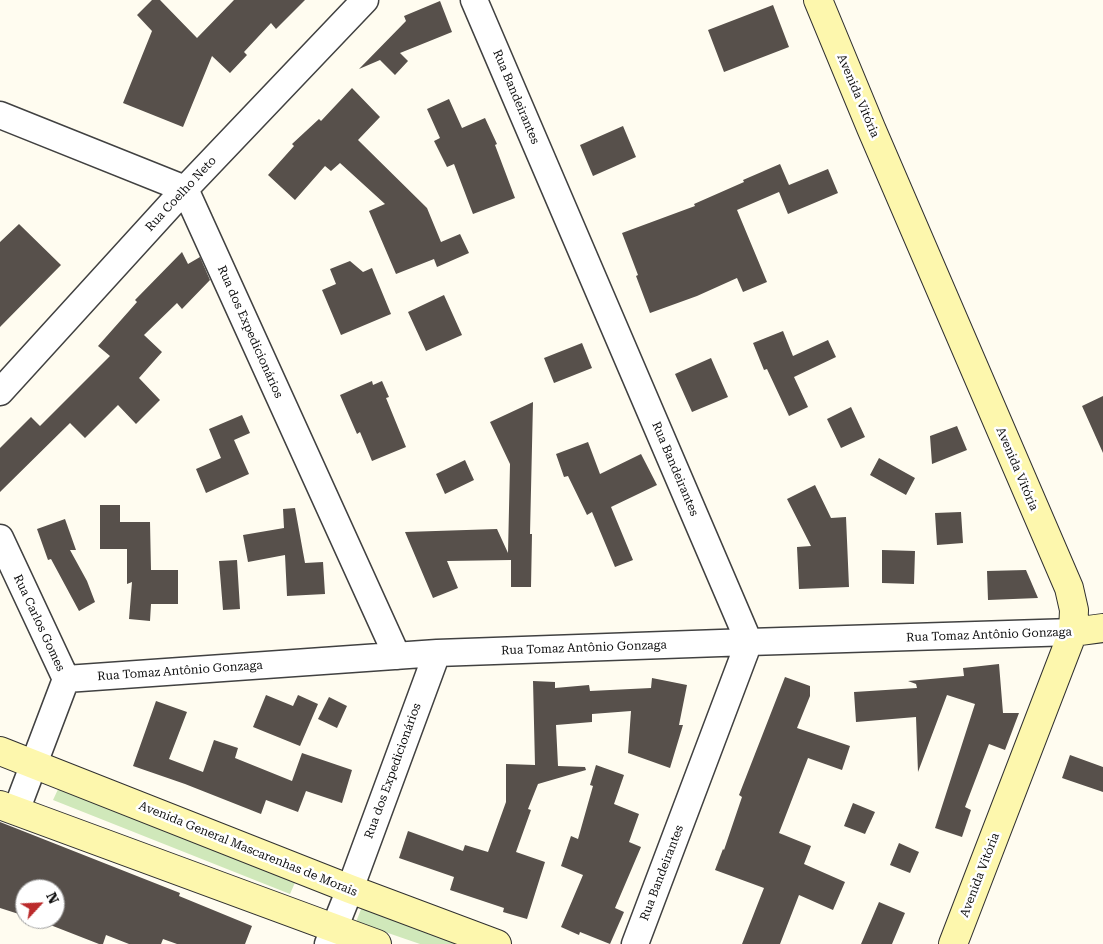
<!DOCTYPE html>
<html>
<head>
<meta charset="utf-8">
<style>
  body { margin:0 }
  #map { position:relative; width:1103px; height:944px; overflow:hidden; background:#fffcf0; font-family:"Roboto Serif",serif }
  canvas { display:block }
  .north { position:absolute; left:15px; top:879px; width:50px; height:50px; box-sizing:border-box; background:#fff; border:1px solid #9f9f9f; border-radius:50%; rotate:65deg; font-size:14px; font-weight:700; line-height:20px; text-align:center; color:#0e0e0e }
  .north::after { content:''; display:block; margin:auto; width:18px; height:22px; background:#bb2a2b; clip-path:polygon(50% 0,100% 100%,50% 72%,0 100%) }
</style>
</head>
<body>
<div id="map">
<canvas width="1103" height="944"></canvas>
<div class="north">N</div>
</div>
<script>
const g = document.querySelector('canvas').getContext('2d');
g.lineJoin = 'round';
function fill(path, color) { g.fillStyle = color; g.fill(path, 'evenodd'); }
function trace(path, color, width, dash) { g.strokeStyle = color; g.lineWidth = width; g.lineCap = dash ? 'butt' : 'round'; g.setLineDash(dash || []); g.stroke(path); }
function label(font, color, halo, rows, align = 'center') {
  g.font = font + ' "Roboto Serif",serif'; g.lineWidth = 5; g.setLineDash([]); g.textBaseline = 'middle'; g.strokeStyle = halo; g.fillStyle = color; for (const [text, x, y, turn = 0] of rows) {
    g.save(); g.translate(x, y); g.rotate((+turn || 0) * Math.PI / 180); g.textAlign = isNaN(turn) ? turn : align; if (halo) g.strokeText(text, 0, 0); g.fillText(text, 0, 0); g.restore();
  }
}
fill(new Path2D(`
  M 61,783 L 297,878 L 290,894 L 53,800 Z
  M 363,904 L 473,944 L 420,944 L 356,922 Z`), '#d0e8ba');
fill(new Path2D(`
  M 152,0 L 160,0 L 197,38 L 234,0 L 305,0 L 276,29 L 271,23 L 244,52 L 247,55 L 230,73 L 212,56 L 183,127 L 123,103 L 152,31 L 137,15 Z
  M 440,1 L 452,32 L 400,53 L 408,61 L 395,75 L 380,60 L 359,69 L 406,21 L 404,16 Z
  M 773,5 L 789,47 L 724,72 L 708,30 Z
  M 352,88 L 380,117 L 358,140 L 427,208 L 441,242 L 460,234 L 469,253 L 437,267 L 434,259 L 396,274 L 369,211 L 385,204 L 340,163 L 331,171 L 325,166 L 295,200 L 268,175 L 294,146 L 292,144 L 319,119 L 321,121 Z
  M 449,99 L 462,128 L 485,118 L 497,144 L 495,145 L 515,198 L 473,214 L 454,164 L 447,167 L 434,141 L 440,138 L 427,109 Z
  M 623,126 L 636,157 L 593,176 L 580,145 Z
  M 780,164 L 789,185 L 828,169 L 838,193 L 788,214 L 779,192 L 737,210 L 767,282 L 743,292 L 737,278 L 697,296 L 650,313 L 636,276 L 638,275 L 622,233 L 695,206 L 694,204 L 744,182 L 743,180 Z
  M 19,224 L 61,265 L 0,327 L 0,242 Z
  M 182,252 L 188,264 L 200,257 L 210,280 L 182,309 L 177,303 L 144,335 L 162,352 L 139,378 L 160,400 L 136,424 L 118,405 L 85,438 L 70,423 L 0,492 L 0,448 L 31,417 L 40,426 L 110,356 L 98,346 L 137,302 L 135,300 Z
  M 350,261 L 363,272 L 372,268 L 391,314 L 341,335 L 322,290 L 336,284 L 330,269 Z
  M 444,295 L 462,335 L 426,351 L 408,312 Z
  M 783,331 L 793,356 L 828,340 L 836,357 L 794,377 L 808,407 L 789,416 L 767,369 L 764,370 L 753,343 Z
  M 582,343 L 592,368 L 554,383 L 544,358 Z
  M 711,358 L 728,397 L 692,412 L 675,374 Z
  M 372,381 L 373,385 L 382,381 L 389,397 L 386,398 L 406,447 L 372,461 L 360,432 L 357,434 L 340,395 Z
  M 1103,396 L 1103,453 L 1082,406 Z
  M 533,402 L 530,534 L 532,534 L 531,587 L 511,587 L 511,560 L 447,561 L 458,588 L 433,598 L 405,532 L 497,529 L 508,553 L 510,464 L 490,422 Z
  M 851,407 L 865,437 L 841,448 L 827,419 Z
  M 242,415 L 250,433 L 234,440 L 249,474 L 206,493 L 196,469 L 221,458 L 209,429 Z
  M 957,426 L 967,450 L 932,464 L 930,436 Z
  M 588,442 L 600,474 L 641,454 L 657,485 L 611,507 L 633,560 L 615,567 L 592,512 L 587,515 L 568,476 L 564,477 L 556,454 Z
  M 879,458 L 915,478 L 906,495 L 870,475 Z
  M 465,460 L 474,480 L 445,494 L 436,474 Z
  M 815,485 L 831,518 L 846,517 L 849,587 L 799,589 L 797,547 L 811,546 L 787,499 Z
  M 100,505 L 120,505 L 120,522 L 150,522 L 151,570 L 178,570 L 178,604 L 151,604 L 150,621 L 129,619 L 132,582 L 127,584 L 127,549 L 100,549 Z
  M 295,508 L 305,563 L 323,562 L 325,594 L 287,596 L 285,555 L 248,562 L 243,535 L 284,528 L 283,509 Z
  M 961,512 L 963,543 L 937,545 L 935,513 Z
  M 65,519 L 76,550 L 70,550 L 87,581 L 95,602 L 79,611 L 51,559 L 48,560 L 37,529 Z
  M 882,550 L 915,551 L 914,584 L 882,583 Z
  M 237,560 L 240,609 L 223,610 L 219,561 Z
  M 1026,570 L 1038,598 L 988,600 L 987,571 Z
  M 999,664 L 1003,713 L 1019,713 L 1005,750 L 989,744 L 965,807 L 971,810 L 962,837 L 935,828 L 975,704 L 947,695 L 918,772 L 916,717 L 856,722 L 854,692 L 917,688 L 916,684 L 908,681 L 964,676 L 963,668 Z
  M 785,677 L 810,686 L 810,696 L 797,728 L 850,746 L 842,770 L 808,758 L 779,833 L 811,846 L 804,864 L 845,882 L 833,910 L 799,895 L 780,944 L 742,944 L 764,888 L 715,870 L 723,849 L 724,850 L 742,797 L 739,795 Z
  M 652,678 L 687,685 L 679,725 L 683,725 L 670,768 L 628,753 L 631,711 L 592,714 L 592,722 L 556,725 L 558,766 L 585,767 L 586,770 L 538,784 L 528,809 L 531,810 L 516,852 L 545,862 L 527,919 L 503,912 L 504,908 L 450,890 L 454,877 L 399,858 L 408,831 L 463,851 L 465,845 L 488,852 L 506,802 L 506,764 L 535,765 L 533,681 L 555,682 L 555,688 L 589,685 L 590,691 L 651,688 Z
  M 266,695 L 293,706 L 298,695 L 318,704 L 300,746 L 253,727 Z
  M 329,697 L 347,706 L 337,728 L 318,719 Z
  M 156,701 L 187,712 L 169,759 L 203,772 L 214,740 L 238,748 L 235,758 L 292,781 L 302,753 L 352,770 L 342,803 L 306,791 L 298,812 L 266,800 L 261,814 L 185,784 L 133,766 Z
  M 1070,755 L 1103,767 L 1103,792 L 1062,778 Z
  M 596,765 L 624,775 L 614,804 L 639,814 L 629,842 L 641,847 L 615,908 L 624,912 L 610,944 L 580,932 L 579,935 L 561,927 L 583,875 L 561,866 L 571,836 L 578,839 L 593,786 L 590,785 Z
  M 853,803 L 875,812 L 865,834 L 844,826 Z
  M 0,822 L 180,893 L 179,896 L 252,926 L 245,944 L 177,944 L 163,939 L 161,944 L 129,944 L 106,935 L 103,944 L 99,944 L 35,919 L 55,919 L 55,889 L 25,889 L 25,916 L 0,908 Z
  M 899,843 L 919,852 L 910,873 L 890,865 Z
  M 879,902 L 905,913 L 892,944 L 861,944 Z`), '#57504b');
const street = new Path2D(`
  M 474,0 L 749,642 L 635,944
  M 0,115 L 185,189 L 397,656
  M 0,392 L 185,189 L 365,0
  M 0,538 L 66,679 L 16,811
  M 66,679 L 437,653 L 749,642 L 1073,632
  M 328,944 L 350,889 L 437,653`);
const secondary = new Path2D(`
  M 818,0 L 871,128 L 1069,588 L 1074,610 L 1073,632 L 953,944
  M 1073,632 L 1103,628
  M 0,751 L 350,889 L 497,944
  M 0,805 L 377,944`);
trace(street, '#414141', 29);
trace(secondary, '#303030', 30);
trace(street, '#fff', 26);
trace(secondary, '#fdf7ad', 28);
label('12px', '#0e0e0e', '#fff', [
  ["Avenida Vitória",858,96,67],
  ["Rua Bandeirantes",516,97,67],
  ["Rua Coelho Neto",181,194,-47],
  ["Rua dos Expedicionários",250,332,66],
  ["Rua Bandeirantes",675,469,67],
  ["Avenida Vitória",1017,469,67],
  ["Rua Carlos Gomes",39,623,65],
  ["Rua Tomaz Antônio Gonzaga",989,635,-2],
  ["Rua Tomaz Antônio Gonzaga",584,648,-2],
  ["Rua Tomaz Antônio Gonzaga",180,671,-4],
  ["Rua dos Expedicionários",393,771,-70],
  ["Avenida General Mascarenhas de Morais",248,849,22],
  ["Rua Bandeirantes",662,873,-69],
  ["Avenida Vitória",980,875,-69]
]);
</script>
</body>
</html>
